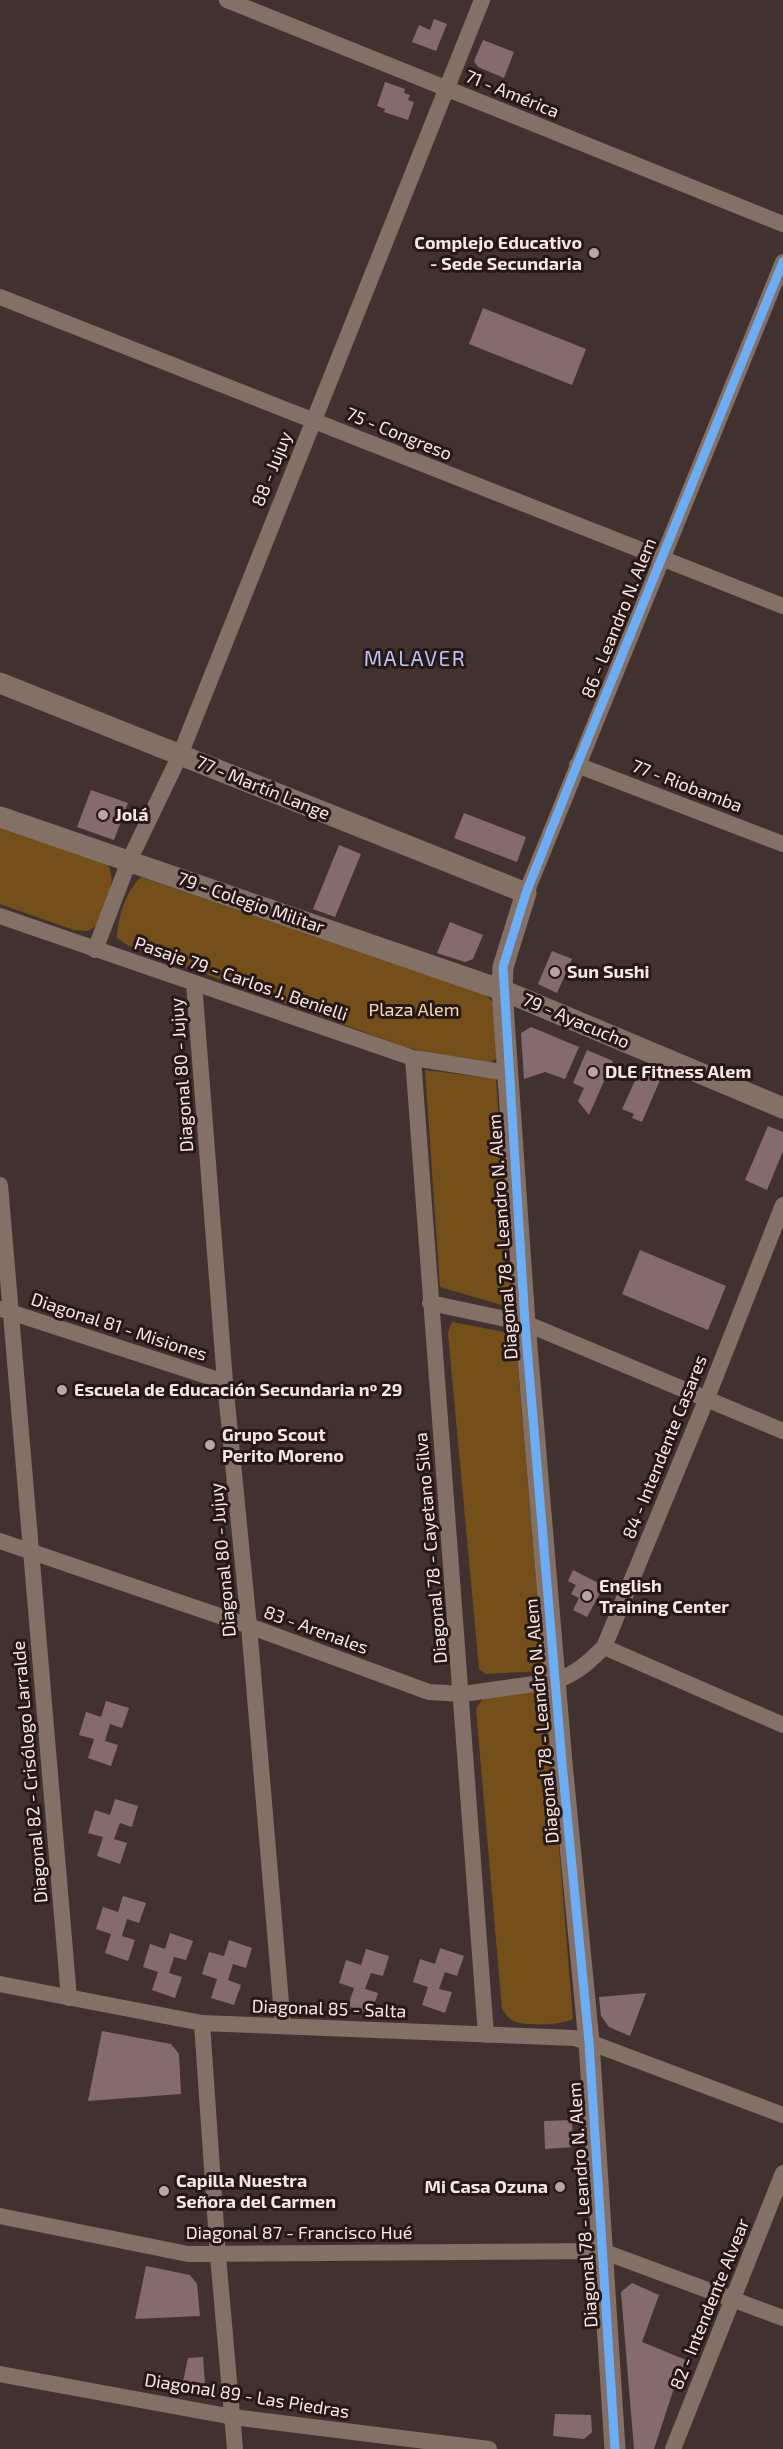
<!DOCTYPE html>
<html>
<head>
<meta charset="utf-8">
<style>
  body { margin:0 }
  canvas { display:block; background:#41322f }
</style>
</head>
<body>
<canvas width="783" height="2449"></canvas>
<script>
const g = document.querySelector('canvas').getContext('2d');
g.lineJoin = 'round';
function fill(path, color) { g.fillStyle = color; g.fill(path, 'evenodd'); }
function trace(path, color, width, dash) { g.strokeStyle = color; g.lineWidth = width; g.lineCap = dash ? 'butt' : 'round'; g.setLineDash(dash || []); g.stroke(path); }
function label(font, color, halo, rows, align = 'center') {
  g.font = font + ' "Exo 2",sans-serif'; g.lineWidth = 6; g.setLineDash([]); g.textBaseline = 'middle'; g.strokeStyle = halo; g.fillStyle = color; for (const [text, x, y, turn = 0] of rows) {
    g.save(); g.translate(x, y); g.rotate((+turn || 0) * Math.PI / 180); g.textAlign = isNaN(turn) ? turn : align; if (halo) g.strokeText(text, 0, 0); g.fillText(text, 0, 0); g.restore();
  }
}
fill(new Path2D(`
  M 0,824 L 105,861 C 121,881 104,905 96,926 L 88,931 L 74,930 L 0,904 Z
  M 141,877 L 486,995 L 494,1004 L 498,1058 L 490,1062 L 434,1054 L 405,1047 L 129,946 L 117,938 C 118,916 126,891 141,877 Z
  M 425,1070 L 496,1079 L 512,1308 L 440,1287 Z
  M 452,1322 L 504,1332 L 516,1345 L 543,1661 L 540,1671 L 486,1674 L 479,1669 L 448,1333 Z
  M 537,1691 L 547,1699 L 573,2019 C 562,2025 528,2026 516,2022 C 509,2019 506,2015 502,2009 L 476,1709 L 484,1697 Z`), '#754f19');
fill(new Path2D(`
  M 434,19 L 447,24 L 436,51 L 412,42 L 419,25 L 430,30 Z
  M 483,40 L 514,52 L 504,78 L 478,67 L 474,61 Z
  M 385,82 L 405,89 L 404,93 L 410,95 L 408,100 L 414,102 L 408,120 L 384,112 L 385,109 L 377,106 Z
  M 483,308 L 586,349 L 572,385 L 469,344 Z
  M 91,790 L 128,803 L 114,840 L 77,827 Z
  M 464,813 L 526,837 L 517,862 L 454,838 Z
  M 339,845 L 361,854 L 335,917 L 313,909 Z
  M 450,922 L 483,935 L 473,959 L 465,962 L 437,953 Z
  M 552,951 L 572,959 L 557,993 L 538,984 Z
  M 531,1027 L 579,1047 L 565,1079 L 545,1072 L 524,1079 L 521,1033 Z
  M 587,1050 L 613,1061 L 589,1115 L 578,1101 L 584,1088 L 573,1083 Z
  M 639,1072 L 660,1080 L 642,1122 L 632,1118 L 634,1114 L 622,1109 Z
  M 768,1126 L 783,1132 L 783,1151 L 767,1190 L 745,1180 Z
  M 640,1250 L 726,1286 L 708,1330 L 622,1294 Z
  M 573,1570 L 604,1586 L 587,1617 L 573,1610 L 579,1598 L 571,1594 L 576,1585 L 568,1581 Z
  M 106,1701 L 129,1708 L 122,1728 L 110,1724 L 105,1741 L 118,1745 L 111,1766 L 88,1758 L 94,1739 L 79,1735 L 86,1712 L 101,1717 Z
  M 115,1799 L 138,1806 L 132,1827 L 120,1823 L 114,1839 L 127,1843 L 120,1864 L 97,1856 L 103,1837 L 88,1833 L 95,1810 L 110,1815 Z
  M 123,1896 L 146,1903 L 139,1923 L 127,1919 L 122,1936 L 135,1940 L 128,1961 L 105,1953 L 111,1934 L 96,1929 L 103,1907 L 118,1912 Z
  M 170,1933 L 193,1941 L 186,1960 L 174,1957 L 169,1973 L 182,1977 L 175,1998 L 152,1990 L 158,1972 L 143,1967 L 150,1944 L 165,1949 Z
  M 229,1940 L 252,1948 L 246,1968 L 233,1964 L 228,1980 L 241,1985 L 234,2005 L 211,1998 L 217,1979 L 202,1974 L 209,1952 L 224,1956 Z
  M 440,1948 L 464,1956 L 457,1976 L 445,1972 L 439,1989 L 452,1992 L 445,2013 L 422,2005 L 428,1987 L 413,1982 L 420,1959 L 435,1964 Z
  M 366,1949 L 389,1956 L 383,1976 L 371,1973 L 365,1989 L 378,1993 L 371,2014 L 348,2006 L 354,1988 L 339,1983 L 346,1960 L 361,1965 Z
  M 646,1993 L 630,2036 L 609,2027 L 601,2016 L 599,1997 Z
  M 102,2031 L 171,2044 L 179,2054 L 181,2094 L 88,2101 Z
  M 572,2120 L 573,2147 L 545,2149 L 544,2121 Z
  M 146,2266 L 190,2275 L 197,2284 L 200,2316 L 135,2319 Z
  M 632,2283 L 659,2295 L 642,2342 L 686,2360 L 673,2391 L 654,2449 L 634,2449 L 621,2292 Z
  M 203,2357 L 205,2383 L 197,2389 L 182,2386 L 188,2358 Z
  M 555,2414 L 591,2415 L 592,2432 L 584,2439 L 553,2436 Z`), '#856b6e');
trace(new Path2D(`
  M 227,0 L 783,224
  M 0,297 L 783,606
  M 577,765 L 783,844
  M 526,893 L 783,262
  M 0,916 L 413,1058 L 508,1073
  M 95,950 L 129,861 L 180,755 L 482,0
  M 194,983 L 225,1382 L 249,1626 L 283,2026
  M 413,1058 C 435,1384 464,1709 486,2035
  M 0,1185 L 69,1998
  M 430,1303 L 525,1323 L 783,1431
  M 1,1309 L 225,1382
  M 0,1541 L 249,1626 L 429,1692 L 463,1694 L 555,1681 C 576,1674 589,1662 604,1647 L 707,1398 L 783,1205
  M 604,1647 L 783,1725
  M 0,1984 L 202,2023 L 574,2038 L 589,2042 L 783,2115
  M 202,2023 L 218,2256 L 235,2449
  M 0,2216 L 188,2254 L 602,2251 L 783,2318
  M 0,2374 L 233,2417 L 489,2449
  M 673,2449 L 783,2173`), '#837066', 16);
trace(new Path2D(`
  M 0,683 L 526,893 L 503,967 L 502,990 L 525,1323 L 562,1763 L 589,2042 L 615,2449
  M 0,817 L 502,990 L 783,1108`), '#837066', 21);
trace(new Path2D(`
  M 615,2449 L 589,2042 L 562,1763 L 525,1323 L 503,967 L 526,893 L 577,765 L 783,262`), '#6dadf4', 9);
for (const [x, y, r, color] of [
  [594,253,6,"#b9a6a3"],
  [103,815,6,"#b9a6a3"],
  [555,972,6,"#b9a6a3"],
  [593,1072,6,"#b9a6a3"],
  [62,1390,6,"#b9a6a3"],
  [210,1445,6,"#b9a6a3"],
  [587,1596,6,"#b9a6a3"],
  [560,2187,6,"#b9a6a3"],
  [164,2191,6,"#b9a6a3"]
]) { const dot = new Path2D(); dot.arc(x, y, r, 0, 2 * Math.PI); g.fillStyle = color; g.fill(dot); trace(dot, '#251816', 2); }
label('18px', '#f9e5e2', '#251816', [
  ["71 - América",512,94,22],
  ["75 - Congreso",399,434,22],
  ["88 - Jujuy",272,469,-68],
  ["86 - Leandro N. Alem",619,618,-68],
  ["77 - Riobamba",687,786,21],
  ["77 - Martín Lange",263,788,22],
  ["79 - Colegio Militar",251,903,19],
  ["Pasaje 79 - Carlos J. Benielli",241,979,19],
  ["79 - Ayacucho",576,1021,23],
  ["Diagonal 80 - Jujuy",182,1075,-94],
  ["Diagonal 78 - Leandro N. Alem",503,1237,-94],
  ["Diagonal 81 - Misiones",119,1327,18],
  ["84 - Intendente Casares",665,1447,-68],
  ["Diagonal 78 - Cayetano Silva",431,1548,-95],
  ["Diagonal 80 - Jujuy",223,1560,-95],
  ["83 - Arenales",316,1630,20],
  ["Diagonal 78 - Leandro N. Alem",542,1721,-95],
  ["Diagonal 82 - Crisólogo Larralde",30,1772,-95],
  ["Diagonal 85 - Salta",329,2009,2],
  ["Diagonal 78 - Leandro N. Alem",583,2205,-94],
  ["Diagonal 87 - Francisco Hué",299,2233],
  ["82 - Intendente Alvear",710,2304,-68],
  ["Diagonal 89 - Las Piedras",247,2396,9]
]);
label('bold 18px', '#f9e5e2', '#251816', [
  ["Complejo Educativo",582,243,"right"],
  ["- Sede Secundaria",582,264,"right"],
  ["Jolá",115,815],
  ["Sun Sushi",567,972],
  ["DLE Fitness Alem",605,1072],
  ["Escuela de Educación Secundaria nº 29",74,1390],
  ["Grupo Scout",222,1435],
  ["Perito Moreno",222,1456],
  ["English",599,1586],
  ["Training Center",599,1607],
  ["Capilla Nuestra",176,2181],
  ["Señora del Carmen",176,2202],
  ["Mi Casa Ozuna",548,2187,"right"]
], 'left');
label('18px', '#f9d8b1', '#251816', [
  ["Plaza Alem",414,1010]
]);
g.letterSpacing = '1.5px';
label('21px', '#bdc2fb', '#251816', [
  ["MALAVER",415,659]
]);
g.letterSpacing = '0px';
</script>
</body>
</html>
